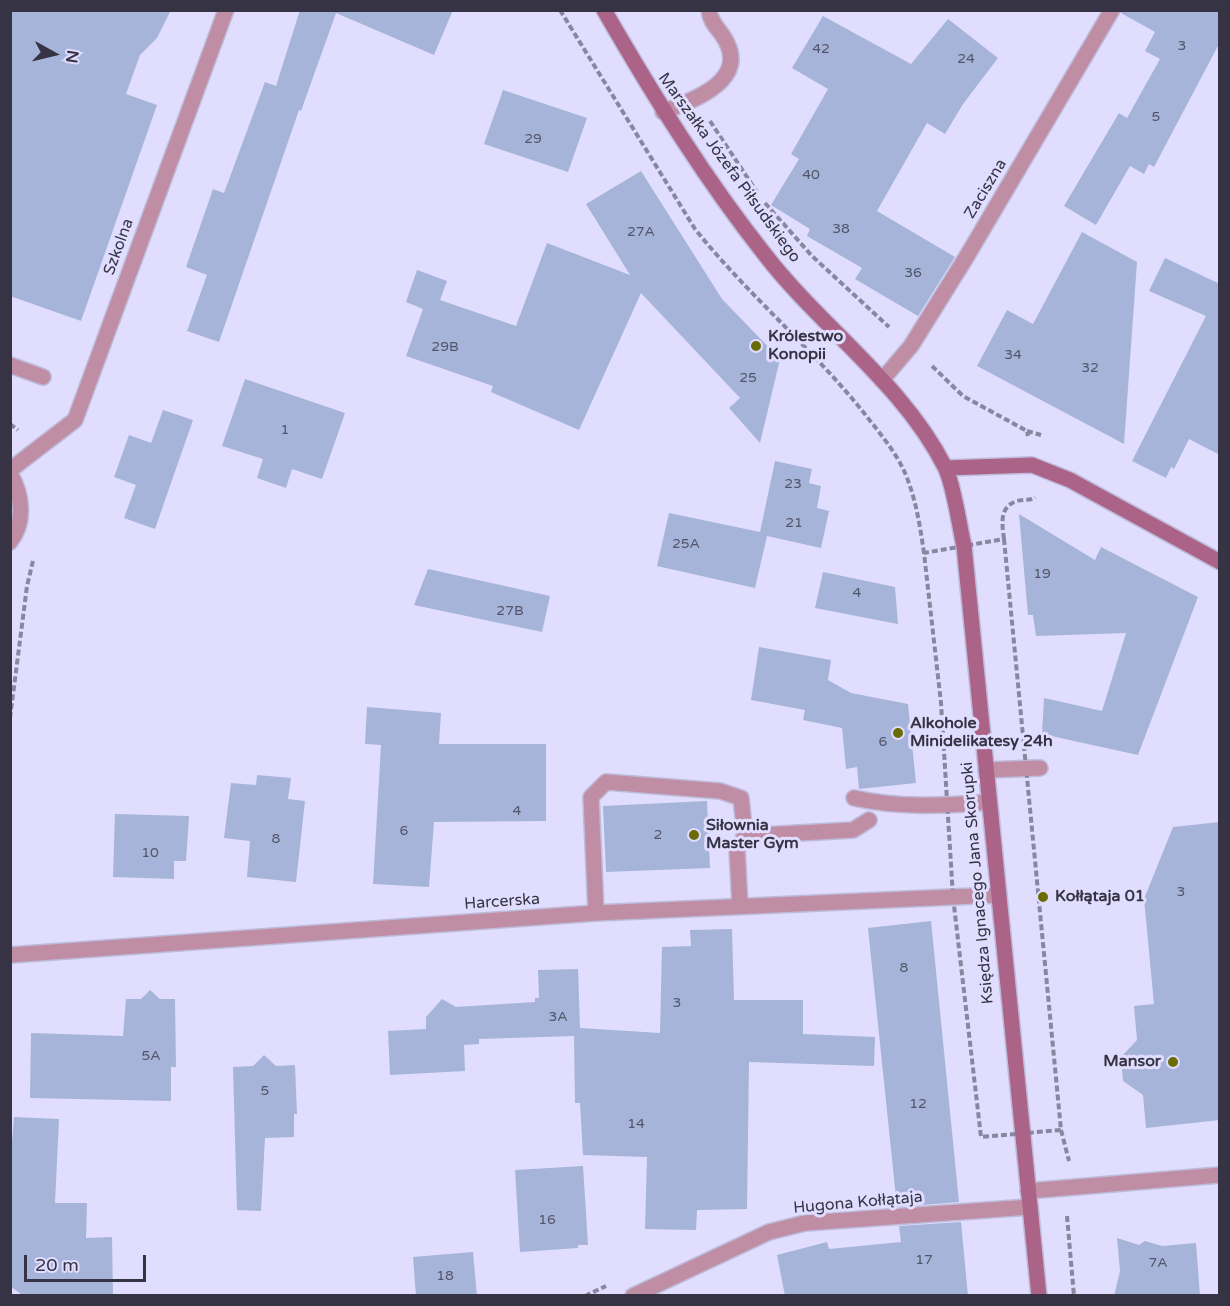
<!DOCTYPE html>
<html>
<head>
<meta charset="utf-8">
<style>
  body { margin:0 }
  #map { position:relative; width:1230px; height:1306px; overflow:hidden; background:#e0ddff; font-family:"Varela Round",sans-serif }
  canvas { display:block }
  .frame { position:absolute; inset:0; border:12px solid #363444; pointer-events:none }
  .north { position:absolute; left:24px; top:24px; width:60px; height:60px; -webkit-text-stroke:4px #e0ddff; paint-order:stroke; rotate:98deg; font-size:16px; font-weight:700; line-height:24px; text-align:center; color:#363444 }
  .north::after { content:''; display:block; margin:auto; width:21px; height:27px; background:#363444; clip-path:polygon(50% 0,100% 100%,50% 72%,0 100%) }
  .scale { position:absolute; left:24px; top:1255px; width:122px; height:27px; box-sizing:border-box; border:3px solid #363444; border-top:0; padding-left:8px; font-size:18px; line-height:21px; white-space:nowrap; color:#363444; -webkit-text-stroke:4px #e0ddff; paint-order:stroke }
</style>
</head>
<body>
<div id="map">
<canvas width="1230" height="1306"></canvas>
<div class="frame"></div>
<div class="north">N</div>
<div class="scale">20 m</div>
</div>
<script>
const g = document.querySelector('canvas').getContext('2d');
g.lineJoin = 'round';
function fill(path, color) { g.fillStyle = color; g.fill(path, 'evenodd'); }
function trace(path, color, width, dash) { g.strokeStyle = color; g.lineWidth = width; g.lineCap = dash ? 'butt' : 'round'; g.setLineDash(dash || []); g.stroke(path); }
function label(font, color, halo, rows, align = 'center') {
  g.font = font + ' "Varela Round",sans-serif'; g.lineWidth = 6; g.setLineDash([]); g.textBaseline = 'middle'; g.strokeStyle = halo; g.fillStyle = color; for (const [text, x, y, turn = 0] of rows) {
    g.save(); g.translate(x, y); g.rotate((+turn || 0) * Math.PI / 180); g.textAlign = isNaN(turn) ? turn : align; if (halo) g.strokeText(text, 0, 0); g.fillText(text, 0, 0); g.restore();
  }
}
fill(new Path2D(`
  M 10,10 L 171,10 L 157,38 L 140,55 L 126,94 L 157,105 L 81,321 L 10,296 Z
  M 300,10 L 453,10 L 434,55 L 336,13 L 301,111 L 299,110 L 219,342 L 187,331 L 207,275 L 186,267 L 213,189 L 224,193 L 265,82 L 276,86 Z
  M 1122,10 L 1220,10 L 1220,42 L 1154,167 L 1149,164 L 1144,174 L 1130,166 L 1096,225 L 1064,206 L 1119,113 L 1127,118 L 1160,59 L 1145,51 L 1155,32 L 1121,13 Z
  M 823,16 L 911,64 L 948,19 L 998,58 L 963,104 L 945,134 L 927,123 L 877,211 L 955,257 L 918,316 L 855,279 L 862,268 L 807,236 L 810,229 L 771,205 L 799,159 L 791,154 L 828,89 L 792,68 Z
  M 503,90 L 587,118 L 568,172 L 484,144 Z
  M 641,171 L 722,299 L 779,358 L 781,355 L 760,443 L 729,408 L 740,398 L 641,293 L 579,430 L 491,392 L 493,386 L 406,356 L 423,309 L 406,302 L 417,270 L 447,281 L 440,300 L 516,326 L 547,243 L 630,275 L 586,204 Z
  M 1082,232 L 1137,262 L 1124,444 L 977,366 L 1007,310 L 1033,324 Z
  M 1165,258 L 1220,284 L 1220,455 L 1189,439 L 1174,469 L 1171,467 L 1166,478 L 1132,461 L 1206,316 L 1149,291 Z
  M 245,379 L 345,413 L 322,479 L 292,469 L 286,488 L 257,478 L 263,459 L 222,446 Z
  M 163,410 L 193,420 L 155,529 L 124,518 L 136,485 L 114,477 L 129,435 L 151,443 Z
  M 775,461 L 812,469 L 809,483 L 821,486 L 817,508 L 829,511 L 821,548 L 767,536 L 755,588 L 657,566 L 669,513 L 760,532 Z
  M 1019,514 L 1095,560 L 1101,547 L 1198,597 L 1138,755 L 1042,734 L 1044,698 L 1102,711 L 1126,633 L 1036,636 L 1033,615 L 1028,615 Z
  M 428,569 L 550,596 L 542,632 L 414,605 Z
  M 823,572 L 895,587 L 898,624 L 815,608 Z
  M 759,647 L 831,660 L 828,680 L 851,693 L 908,704 L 916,783 L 859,789 L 857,767 L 846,769 L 842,728 L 803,720 L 805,710 L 751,700 Z
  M 367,707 L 441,713 L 439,744 L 546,744 L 546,821 L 434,822 L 429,887 L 373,884 L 381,745 L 365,744 Z
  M 257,775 L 291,778 L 288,799 L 305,801 L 296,882 L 247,877 L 250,841 L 224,838 L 231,783 L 256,785 Z
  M 707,801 L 710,868 L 606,872 L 603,806 Z
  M 115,814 L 189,816 L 186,861 L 174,861 L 174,879 L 113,877 Z
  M 1220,822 L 1220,1120 L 1146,1128 L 1143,1095 L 1123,1081 L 1121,1057 L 1137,1040 L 1134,1006 L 1154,1004 L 1144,899 L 1173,827 Z
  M 931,921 L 959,1202 L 897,1207 L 868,928 Z
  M 732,929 L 734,1000 L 803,1000 L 803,1034 L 875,1037 L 874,1066 L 749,1062 L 747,1209 L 697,1210 L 696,1230 L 645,1229 L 647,1157 L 583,1155 L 580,1103 L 575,1103 L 574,1036 L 479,1039 L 479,1044 L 464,1045 L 465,1071 L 390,1075 L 388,1031 L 426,1029 L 426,1017 L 442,999 L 456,1007 L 535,1002 L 535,998 L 539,998 L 538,970 L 578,969 L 580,1028 L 660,1033 L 662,947 L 691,946 L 690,930 Z
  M 150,990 L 160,999 L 175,999 L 176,1067 L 171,1067 L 171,1101 L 30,1098 L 31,1033 L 123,1036 L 126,999 L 141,999 Z
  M 264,1055 L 276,1066 L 295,1065 L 297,1114 L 294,1114 L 294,1137 L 265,1138 L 261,1211 L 237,1210 L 233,1067 L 253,1066 Z
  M 14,1117 L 59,1119 L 55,1203 L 87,1203 L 86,1238 L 112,1237 L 113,1296 L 21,1294 L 10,1286 L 10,1166 Z
  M 583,1166 L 588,1245 L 578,1245 L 578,1248 L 520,1252 L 515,1170 Z
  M 961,1222 L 968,1296 L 785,1296 L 777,1255 L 827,1242 L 829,1249 L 901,1242 L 899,1226 Z
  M 1117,1238 L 1139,1245 L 1145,1241 L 1162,1246 L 1196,1243 L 1200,1296 L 1114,1296 L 1120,1271 Z
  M 473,1252 L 477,1296 L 416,1296 L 413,1257 Z`), '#a6b4da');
const lane = new Path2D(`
  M 663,112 C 690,101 746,83 727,43 C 722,31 710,24 709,10
  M 10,365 L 43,377
  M 986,770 L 1040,768
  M 854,798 C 899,808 943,806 989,802
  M 740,905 L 737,849 L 745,836 L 853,830 L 869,820
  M 596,913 L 591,797 L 606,782 L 720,791 L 741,798 L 745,836`);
const street = new Path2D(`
  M 882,380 L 911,346 L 967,256 L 1112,10
  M 10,470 L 75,420 L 226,10
  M 10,473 C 22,495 26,521 10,542
  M 10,955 L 596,913 L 997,895
  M 1028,1191 L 1220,1175
  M 633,1296 L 769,1232 L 805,1223 L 1030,1207`);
const secondary = new Path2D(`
  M 604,10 C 653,95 705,179 766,256 C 822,328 903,384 945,467 C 954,485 959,525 964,546 L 1039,1296
  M 946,468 L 1032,465 L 1070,480 L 1220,562`);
trace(lane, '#bebbda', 18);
trace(street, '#bebbda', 18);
trace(secondary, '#bebbda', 18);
trace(new Path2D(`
  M 560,10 L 695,229 C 747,294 812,348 864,413 C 878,431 896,452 905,473 C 916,499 920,526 924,553
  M 710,121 L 757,192
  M 765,203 L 812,256 L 889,327
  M 932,366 L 963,396 L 1027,431 L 1028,436
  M 10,424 L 18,430
  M 1027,431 L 1041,435
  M 1004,539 L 1061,1130 L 981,1137 L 953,897 L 941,703 L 924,553 Z
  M 1004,539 C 1002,523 999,507 1017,501 C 1024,499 1031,501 1035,497
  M 10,718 L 27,586 L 33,561
  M 1061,1130 L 1069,1161
  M 1067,1216 L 1074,1296
  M 585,1296 L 606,1286`), '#89879f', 4, [6, 3]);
trace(lane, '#bf8ea5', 15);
trace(street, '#bf8ea5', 15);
trace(secondary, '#ab6487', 15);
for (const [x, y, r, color] of [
  [756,346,6,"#6b6b08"],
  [898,733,6,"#6b6b08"],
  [694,835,6,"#6b6b08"],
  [1043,897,6,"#6b6b08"],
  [1173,1062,6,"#6b6b08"]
]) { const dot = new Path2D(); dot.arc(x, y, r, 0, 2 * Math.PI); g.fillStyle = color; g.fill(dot); trace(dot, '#e0ddff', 2); }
label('14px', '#52546a', null, [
  ["3",1182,46],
  ["42",821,49],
  ["24",966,59],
  ["5",1156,117],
  ["29",533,139],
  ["40",811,175],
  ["38",841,229],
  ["27A",641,232],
  ["36",913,273],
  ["29B",445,347],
  ["34",1013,355],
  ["32",1090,368],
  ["25",748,378],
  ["1",285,430],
  ["23",793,484],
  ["21",794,523],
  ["25A",686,544],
  ["19",1042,574],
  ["4",857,593],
  ["27B",510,611],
  ["6",883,742],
  ["4",517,811],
  ["6",404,831],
  ["2",658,835],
  ["8",276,839],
  ["10",150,853],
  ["3",1181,892],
  ["8",904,968],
  ["3",677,1003],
  ["3A",558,1017],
  ["5A",151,1056],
  ["5",265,1091],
  ["12",918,1104],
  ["14",636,1124],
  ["16",547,1220],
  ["17",924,1260],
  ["7A",1158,1263],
  ["18",445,1276]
]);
label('16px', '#363444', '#e0ddff', [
  ["Marszałka Józefa Piłsudskiego",729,168,54],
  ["Zaciszna",986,189,-59],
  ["Szkolna",119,247,-70],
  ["Księdza Ignacego Jana Skorupki",978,883,-95],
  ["Harcerska",502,902,-4],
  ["Hugona Kołłątaja",858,1203,-5]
]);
label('bold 16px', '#363444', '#e0ddff', [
  ["Królestwo",768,337],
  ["Konopii",768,355],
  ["Alkohole",910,724],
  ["Minidelikatesy 24h",910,742],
  ["Siłownia",706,826],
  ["Master Gym",706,844],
  ["Kołłątaja 01",1055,897],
  ["Mansor",1161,1062,"right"]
], 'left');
</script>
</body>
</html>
